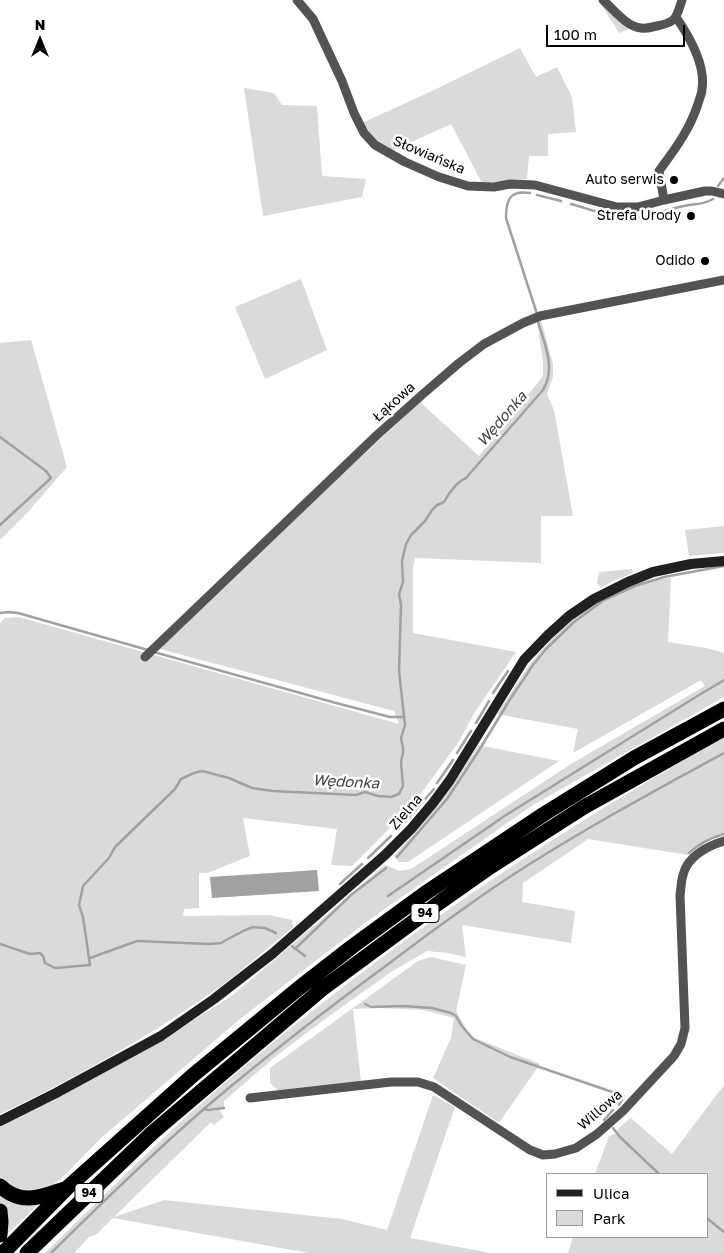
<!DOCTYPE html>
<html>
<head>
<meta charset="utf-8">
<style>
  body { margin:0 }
  #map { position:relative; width:724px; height:1253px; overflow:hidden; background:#fff; font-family:"Golos Text",sans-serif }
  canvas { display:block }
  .legend { position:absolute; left:546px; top:1173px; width:162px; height:65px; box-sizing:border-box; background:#fff; border:1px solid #999; margin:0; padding:6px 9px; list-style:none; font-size:15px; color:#000 }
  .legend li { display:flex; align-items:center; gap:10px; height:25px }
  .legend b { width:25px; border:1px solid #999 }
  .north { position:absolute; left:15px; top:15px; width:50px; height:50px; -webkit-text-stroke:4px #fff; paint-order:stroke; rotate:0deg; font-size:14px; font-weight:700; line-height:20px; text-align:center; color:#000 }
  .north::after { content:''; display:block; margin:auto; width:18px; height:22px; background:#000; clip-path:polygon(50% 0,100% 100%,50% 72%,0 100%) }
  .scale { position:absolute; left:546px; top:25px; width:139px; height:22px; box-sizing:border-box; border:2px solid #000; border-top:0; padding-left:6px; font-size:15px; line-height:18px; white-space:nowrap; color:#000; -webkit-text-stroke:4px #fff; paint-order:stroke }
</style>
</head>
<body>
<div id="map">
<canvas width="724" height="1253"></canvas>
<ul class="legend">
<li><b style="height:6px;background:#202020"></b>Ulica</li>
<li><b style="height:14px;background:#dadada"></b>Park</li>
</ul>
<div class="north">N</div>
<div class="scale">100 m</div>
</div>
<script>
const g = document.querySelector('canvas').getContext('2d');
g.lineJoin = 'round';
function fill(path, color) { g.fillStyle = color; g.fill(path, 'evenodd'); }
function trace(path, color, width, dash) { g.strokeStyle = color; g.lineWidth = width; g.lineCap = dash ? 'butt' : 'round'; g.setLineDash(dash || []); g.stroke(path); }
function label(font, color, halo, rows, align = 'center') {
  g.font = font + ' "Golos Text",sans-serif'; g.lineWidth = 5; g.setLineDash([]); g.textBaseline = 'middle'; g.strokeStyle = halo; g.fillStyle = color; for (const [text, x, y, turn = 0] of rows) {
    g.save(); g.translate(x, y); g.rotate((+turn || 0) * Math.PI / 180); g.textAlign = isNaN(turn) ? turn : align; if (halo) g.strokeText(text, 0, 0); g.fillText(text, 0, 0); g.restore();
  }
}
fill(new Path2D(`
  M 600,3 L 629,29 L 619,33 Z
  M 520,48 L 536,77 L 557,67 L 572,97 L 576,132 L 548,134 L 548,156 L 529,156 L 527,179 L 482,183 L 451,124 L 392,151 L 374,139 L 362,123 L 434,90 Z
  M 244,88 L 274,93 L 282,105 L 317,106 L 322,176 L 366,179 L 362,197 L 263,216 Z
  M 301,279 L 327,350 L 265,379 L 235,307 Z
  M 541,320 L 553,364 L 553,377 L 547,394 L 554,410 L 573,516 L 541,516 L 541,563 L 415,558 L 413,568 L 413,633 L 516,652 L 475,712 L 458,743 L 411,807 L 352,866 L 331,865 L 337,829 L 243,818 L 250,856 L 207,873 L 199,873 L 199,908 L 184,909 L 183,916 L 269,915 L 292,920 L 293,927 C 262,953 232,980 198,1002 C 135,1044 68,1082 0,1114 L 0,623 L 5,618 L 19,617 L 399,724 L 394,711 L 156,648 L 420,402 L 479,456 L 543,376 L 543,361 L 537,321 Z
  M 31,340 L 67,467 L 28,512 L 0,540 L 0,343 Z
  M 724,526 L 724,553 L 689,556 L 685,530 Z
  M 632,569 L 633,573 L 611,582 L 600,588 L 597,582 L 599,572 Z
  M 671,578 L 668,642 L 707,648 L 724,653 L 724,697 L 533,805 L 369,920 L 240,1019 L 101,1138 L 60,1180 L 43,1191 L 19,1193 L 0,1180 L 0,1126 L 151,1047 L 233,995 L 385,865 L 400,871 L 411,869 L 571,764 L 705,686 L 701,680 L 573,753 L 578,729 L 497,714 L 529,665 L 554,636 L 582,611 L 613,593 L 647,580 Z
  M 724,738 L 724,835 C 709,840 700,844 688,855 L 588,839 L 523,883 L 522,902 L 575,911 L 571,943 L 462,925 L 466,957 L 447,953 L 427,951 L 391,972 L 321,1022 L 275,1057 L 224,1101 L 224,1108 L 219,1109 L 224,1117 L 214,1125 L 211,1122 L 114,1217 L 164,1200 L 342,1219 L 387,1230 L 433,1095 L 455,1107 L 410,1238 L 491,1253 L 309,1253 L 113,1218 L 96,1235 L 89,1237 L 74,1253 L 45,1253 C 76,1222 108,1191 140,1160 C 156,1145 171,1130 187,1116 C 351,970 532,844 724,738 Z
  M 478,745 L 559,761 L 408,862 L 399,862 L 394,856 L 438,805 L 462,771 Z
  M 431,957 L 466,965 L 456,1011 L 468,1032 L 475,1038 L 540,1064 L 499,1123 L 433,1078 L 451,1038 L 454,1018 L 423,1010 L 379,1008 L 353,1009 L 361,1082 L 279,1091 L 270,1083 L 270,1068 L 418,961 Z
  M 724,1085 L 724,1253 L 568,1253 L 573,1237 L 708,1237 L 708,1174 L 595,1174 L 609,1136 L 615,1134 L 619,1128 L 631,1118 L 672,1154 Z
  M 0,1191 L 42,1201 L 3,1238 L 3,1211 L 0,1203 Z`), '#dadada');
fill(new Path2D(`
  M 317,870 L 319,891 L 212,898 L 210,877 Z`), '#a1a1a1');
trace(new Path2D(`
  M 718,186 L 724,178
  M 530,193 C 510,190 506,199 506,218 L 537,314
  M 537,195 L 561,201
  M 571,204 C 590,209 611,218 631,218 C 649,218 666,209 684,206 C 696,203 700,206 713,199
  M 0,437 L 46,471 L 51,478 L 0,525
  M 0,613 L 8,612 L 18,613 L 148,650
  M 154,652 L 336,703 L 390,717 L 403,717
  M 493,693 L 508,671
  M 476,723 L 489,701
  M 457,753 L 471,731
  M 437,783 L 453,760
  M 398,830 L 434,789
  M 689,853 C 700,843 710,838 724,834
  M 397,857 L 447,799 L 478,752 L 509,701 L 533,665 L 546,649 L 574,622 L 604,600 L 635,586 L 664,577 L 724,566
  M 368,858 L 391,836
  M 340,884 L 362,864
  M 388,896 L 506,815 L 699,695 L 724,680
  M 0,944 L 30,954 L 40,953 L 43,956 L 45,963 L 55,968 L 90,965 L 83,917 L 79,905 L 83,886 L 109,858 L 115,847 L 175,789 L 181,779 L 194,773 L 202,771 L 229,778 L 252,788 L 273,791 L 356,795 L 365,792 L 378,796 L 391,797 L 399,794 L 403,786 L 401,762 L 403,753 L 403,748 L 401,738 L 405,725 L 399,671 L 401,605 L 399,594 L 403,582 L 402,561 L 406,544 L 411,535 L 425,521 L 432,510 L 437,505 L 444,502 C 449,493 456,482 466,478 L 543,390 C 556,368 545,345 538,322
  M 292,946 L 305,956
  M 295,949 L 351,895 L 386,868
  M 90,958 L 137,941 L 209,944 L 221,943 L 243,931 L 253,927 L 265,928 L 276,933
  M 365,1004 L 371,1007 L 404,1006 L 432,1008 L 451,1013 L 456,1016 L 461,1025 L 473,1039 L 510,1057 L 624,1096 L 619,1105
  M 204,1109 L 208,1110 L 224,1108
  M 604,1120 L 613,1110
  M 613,1128 L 620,1137 L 659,1174
  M 708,1219 L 724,1232
  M 51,1253 C 101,1204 152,1154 205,1108 C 265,1057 327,1009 391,962 C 428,934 466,906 505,880 C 575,834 650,793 724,753`), '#a1a1a1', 2.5);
trace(new Path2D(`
  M 297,0 L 313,19 L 342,81 L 354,113 L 364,133 L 375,145 L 405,162 L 439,177 L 468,186 L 494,187 L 510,184 L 535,185 L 617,207 L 638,207 L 664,200 L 705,191 L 712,191 L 724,194
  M 603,0 C 613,9 627,27 641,28 C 646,29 652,27 657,26 C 677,22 676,18 682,0
  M 664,200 L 659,171 C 675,149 689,131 698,104 C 699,99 702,94 702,89 C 706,65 689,36 676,17
  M 145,657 L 377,435 L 423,394 L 459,363 L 484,344 L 523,323 L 540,316 L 724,280
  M 250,1098 L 391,1082 L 418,1082 L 434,1087 L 530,1150 L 543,1155 L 555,1154 L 576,1148 L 597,1134 L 623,1111 L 674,1056 L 681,1044 L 685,1028 L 680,895 C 681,889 681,882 683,875 C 687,857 707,846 724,841`), '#535353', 9);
trace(new Path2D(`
  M 0,1121 L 56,1093 L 161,1036 L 214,999 L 272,954 L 385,855 L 411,829 L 433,803 L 450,780 L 524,660 L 548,635 L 569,616 L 594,599 L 628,582 L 653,572 L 691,564 L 724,561`), '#202020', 10);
trace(new Path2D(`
  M 0,1186 C 21,1206 41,1197 64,1189
  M 0,1211 L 1,1222 L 0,1235
  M 3,1253 L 68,1187 L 192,1076 L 299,988 L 353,946 L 424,894 L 544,814 L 634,758 L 724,709
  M 27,1253 L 152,1133 L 322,989 L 440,902 L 487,869 L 584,807 L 724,729`), '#000', 15);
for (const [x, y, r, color] of [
  [674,180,5,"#000"],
  [691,216,5,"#000"],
  [705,261,5,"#000"]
]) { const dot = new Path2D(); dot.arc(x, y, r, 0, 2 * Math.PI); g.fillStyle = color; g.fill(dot); trace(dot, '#fff', 2); }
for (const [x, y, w] of [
  [425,913,28],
  [89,1193,28]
]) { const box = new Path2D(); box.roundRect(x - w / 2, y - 9.5, w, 19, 4); g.fillStyle = '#fff'; g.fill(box); trace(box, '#000', 1); }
label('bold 12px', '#000', null, [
  ["94",425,913],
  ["94",89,1193]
]);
label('14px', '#000', '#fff', [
  ["Słowiańska",429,155,23],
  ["Łąkowa",394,402,-42],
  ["Zielna",406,812,-49],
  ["Willowa",600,1110,-41]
]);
label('14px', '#000', '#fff', [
  ["Auto serwis",664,180],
  ["Strefa Urody",681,216],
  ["Odido",695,261]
], 'right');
label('italic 15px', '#424242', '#fff', [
  ["Wędonka",502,419,-49],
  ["Wędonka",346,782,3]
]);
</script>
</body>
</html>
